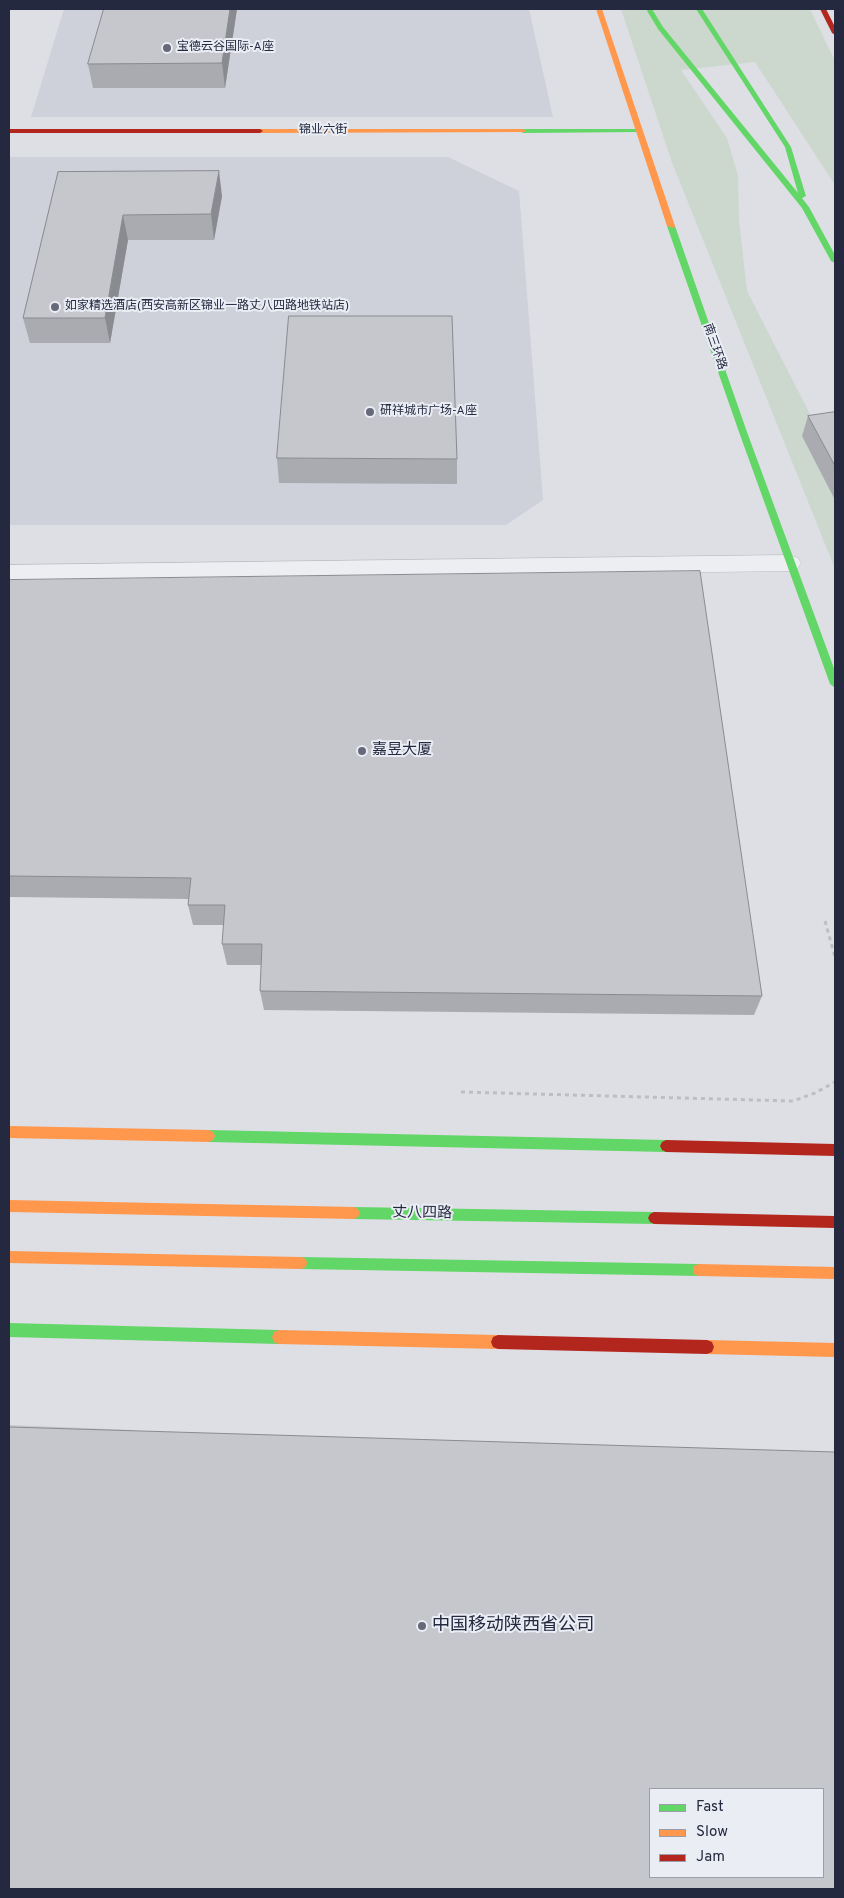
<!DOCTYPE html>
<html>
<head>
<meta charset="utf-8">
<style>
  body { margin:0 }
  #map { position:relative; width:844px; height:1898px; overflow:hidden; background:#dedfe4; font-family:Overpass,sans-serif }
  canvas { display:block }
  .frame { position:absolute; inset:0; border:10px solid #24293f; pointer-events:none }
  .legend { position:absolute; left:649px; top:1788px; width:175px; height:90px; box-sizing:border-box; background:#ebedf5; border:1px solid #9b9fac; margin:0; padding:6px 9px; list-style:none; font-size:15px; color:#24293f }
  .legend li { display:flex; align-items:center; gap:10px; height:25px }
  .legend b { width:25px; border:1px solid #9b9fac }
</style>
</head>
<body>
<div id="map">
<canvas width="844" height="1898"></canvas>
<div class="frame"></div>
<ul class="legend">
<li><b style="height:6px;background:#63d668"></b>Fast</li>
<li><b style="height:6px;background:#ff974d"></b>Slow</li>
<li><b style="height:6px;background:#b3261e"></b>Jam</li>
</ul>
</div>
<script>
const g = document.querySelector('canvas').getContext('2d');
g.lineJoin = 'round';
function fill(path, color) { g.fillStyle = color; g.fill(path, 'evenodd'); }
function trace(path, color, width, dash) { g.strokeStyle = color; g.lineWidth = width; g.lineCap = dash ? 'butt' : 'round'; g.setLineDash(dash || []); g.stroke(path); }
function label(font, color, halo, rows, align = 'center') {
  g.font = font + ' Overpass,"Noto Sans SC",sans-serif'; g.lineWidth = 4; g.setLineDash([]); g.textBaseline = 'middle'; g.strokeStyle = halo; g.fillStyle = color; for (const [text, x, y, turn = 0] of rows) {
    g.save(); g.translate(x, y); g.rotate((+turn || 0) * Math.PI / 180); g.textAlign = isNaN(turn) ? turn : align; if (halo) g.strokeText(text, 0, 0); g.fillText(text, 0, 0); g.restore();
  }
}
fill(new Path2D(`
  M 64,9 L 529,9 L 553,117 L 31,117 Z
  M 9,157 L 448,157 L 519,191 L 543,500 L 506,525 L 9,525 Z`), '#ced0da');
fill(new Path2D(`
  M 621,9 L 810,9 L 835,61 L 835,185 L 755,62 L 681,70 L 727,138 L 738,176 L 739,220 L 747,291 L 835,463 L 835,569 L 671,160 Z`), '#ccd8cd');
const street = new Path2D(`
  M 790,555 L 798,558 L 801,563 L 798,568 L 790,571 L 9,581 L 9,565 Z`);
trace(street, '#bbbcc2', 1);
trace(new Path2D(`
  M 825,921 L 835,957
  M 461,1092 L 793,1101 L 815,1093 L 835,1082`), '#bdbec4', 3, [4, 4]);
fill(street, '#edeef1');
fill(new Path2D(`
  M 646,9 L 652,9 L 663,27 L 798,193 L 785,147 L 696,9 L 702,9 L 791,147 L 806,196 L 802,198 L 809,207 L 835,255 L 835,263 L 831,261 L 802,208 L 658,29 Z
  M 638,129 L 640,130 L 640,132 L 523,133 L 520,131 L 523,129 Z
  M 668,224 L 675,226 L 747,432 L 835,671 L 835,688 L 830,684 L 739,432 L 667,226 Z
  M 209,1130 L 666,1140 L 670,1142 L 672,1146 L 670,1150 L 666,1152 L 209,1142 L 205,1140 L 203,1136 L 205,1132 Z
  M 354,1207 L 654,1212 L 658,1214 L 660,1218 L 658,1222 L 654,1224 L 354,1219 L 350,1217 L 348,1213 L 350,1209 Z
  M 301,1257 L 699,1264 L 704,1266 L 705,1270 L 704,1274 L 699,1276 L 301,1269 L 296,1267 L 295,1263 L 296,1259 Z
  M 9,1323 L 279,1330 L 284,1332 L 286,1337 L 284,1342 L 279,1344 L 9,1337 Z`), '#63d668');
fill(new Path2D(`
  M 596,9 L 602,9 L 675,226 L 674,228 L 667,226 Z
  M 523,129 L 526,131 L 525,132 L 260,133 L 257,131 L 260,129 Z
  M 9,1126 L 209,1130 L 213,1132 L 215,1136 L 213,1140 L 209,1142 L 9,1138 Z
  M 9,1200 L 354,1207 L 358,1209 L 360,1213 L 358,1217 L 354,1219 L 9,1212 Z
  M 9,1251 L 301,1257 L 306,1259 L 307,1263 L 306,1267 L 301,1269 L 9,1263 Z
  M 699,1264 L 835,1267 L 835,1279 L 699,1276 L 694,1274 L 693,1270 L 694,1266 Z
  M 279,1330 L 498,1335 L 503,1337 L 505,1342 L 503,1347 L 498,1349 L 279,1344 L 274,1342 L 272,1337 L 274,1332 Z
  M 707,1340 L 835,1343 L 835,1357 L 707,1354 L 702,1352 L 700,1347 L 702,1342 Z`), '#ff974d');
fill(new Path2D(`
  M 820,9 L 826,9 L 835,27 L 835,35 L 832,33 Z
  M 9,129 L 260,129 L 263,131 L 260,133 L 9,133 Z
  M 666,1140 L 835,1144 L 835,1156 L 666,1152 L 662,1150 L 660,1146 L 662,1142 Z
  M 654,1212 L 835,1216 L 835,1228 L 654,1224 L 650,1222 L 648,1218 L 650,1214 Z
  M 498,1335 L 707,1340 L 712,1342 L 714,1347 L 712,1352 L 707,1354 L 498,1349 L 493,1347 L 491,1342 L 493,1337 Z`), '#b3261e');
trace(new Path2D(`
  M 9,1426 L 133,1431`), '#c6c8cc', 2);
fill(new Path2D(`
  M 237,9 L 225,88 L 93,88 L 88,64 Z
  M 58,172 L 222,196 L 214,240 L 128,240 L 110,343 L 30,343 L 23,318 Z
  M 835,412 L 835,500 L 802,436 L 808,416 Z
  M 277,458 L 457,459 L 457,484 L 279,483 Z
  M 9,580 L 762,996 L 754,1015 L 264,1010 L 260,991 L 261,965 L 227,965 L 222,944 L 224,925 L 193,925 L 188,905 L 188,899 L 9,897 Z`), '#a9abb0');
fill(new Path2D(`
  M 230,9 L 237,9 L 225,88 L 222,63 Z
  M 219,171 L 222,196 L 214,240 L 211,214 Z
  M 123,215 L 128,240 L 110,343 L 105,318 Z`), '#8a8b90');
const building = new Path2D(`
  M 104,9 L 230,9 L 222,63 L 88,64 Z
  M 219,171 L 211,214 L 123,215 L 105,318 L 23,318 L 58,172 Z
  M 289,316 L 452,316 L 457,459 L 277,458 Z
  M 835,412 L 835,466 L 808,416 Z
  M 700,571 L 762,996 L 260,991 L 262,944 L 222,944 L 225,905 L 188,905 L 191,878 L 9,876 L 9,580 Z
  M 9,1427 L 835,1452 L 835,1889 L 9,1889 ZM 650,1789 L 823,1789 L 823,1877 L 650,1877 Z`);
fill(building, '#c5c7cd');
trace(building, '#8a8b90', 1);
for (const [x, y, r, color] of [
  [167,48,5,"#656979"],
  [55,307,5,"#656979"],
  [370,412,5,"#656979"],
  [362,751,5,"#656979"],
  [422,1626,5,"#656979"]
]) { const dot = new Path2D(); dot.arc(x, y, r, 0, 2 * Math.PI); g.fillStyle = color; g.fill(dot); trace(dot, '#ebedf5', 2); }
label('12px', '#24293f', '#ebedf5', [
  ["宝德·云谷国际-A座",177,48],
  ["如家精选酒店(西安高新区锦业一路丈八四路地铁站店)",65,307],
  ["研祥城市广场-A座",380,412]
], 'left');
label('12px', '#24293f', '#ebedf5', [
  ["锦业六街",323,131],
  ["南三环路",714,347,71]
]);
label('15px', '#24293f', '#ebedf5', [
  ["嘉昱大厦",372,751]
], 'left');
label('15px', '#24293f', '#ebedf5', [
  ["丈八四路",422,1214,1]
]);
label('18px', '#24293f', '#ebedf5', [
  ["中国移动陕西省公司",432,1626]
], 'left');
</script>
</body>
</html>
